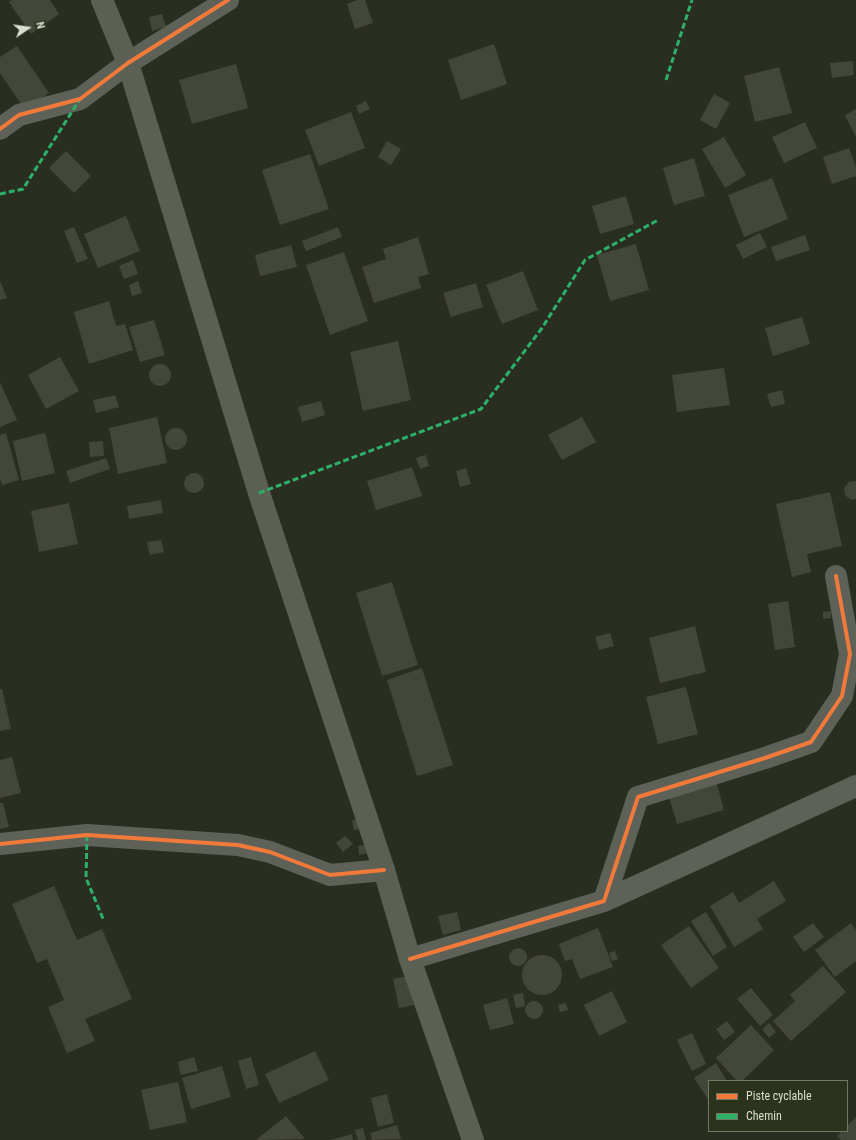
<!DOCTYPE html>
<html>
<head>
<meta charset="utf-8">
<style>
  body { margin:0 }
  #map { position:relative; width:856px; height:1140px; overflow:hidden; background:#2a2e21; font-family:"Roboto Condensed",sans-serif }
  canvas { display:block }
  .legend { position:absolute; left:708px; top:1080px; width:140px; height:52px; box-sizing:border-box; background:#2b331c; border:1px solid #717864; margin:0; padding:5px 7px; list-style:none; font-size:12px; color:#dadfd1 }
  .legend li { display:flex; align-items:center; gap:8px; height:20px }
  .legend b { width:20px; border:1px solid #717864 }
  .north { position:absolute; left:8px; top:8px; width:40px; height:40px; -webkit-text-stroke:3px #2b331c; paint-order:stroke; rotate:77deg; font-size:11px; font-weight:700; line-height:16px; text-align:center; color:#dadfd1 }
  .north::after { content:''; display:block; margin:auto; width:14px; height:18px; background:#dadfd1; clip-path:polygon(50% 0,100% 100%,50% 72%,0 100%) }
</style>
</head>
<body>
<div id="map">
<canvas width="856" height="1140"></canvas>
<ul class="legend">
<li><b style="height:5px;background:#f17a3a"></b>Piste cyclable</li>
<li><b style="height:5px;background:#2db169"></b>Chemin</li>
</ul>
<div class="north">N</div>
</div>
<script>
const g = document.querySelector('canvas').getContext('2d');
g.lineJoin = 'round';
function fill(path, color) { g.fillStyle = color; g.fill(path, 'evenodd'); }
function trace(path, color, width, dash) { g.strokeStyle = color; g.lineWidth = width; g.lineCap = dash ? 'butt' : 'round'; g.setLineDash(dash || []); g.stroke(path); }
fill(new Path2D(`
  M 12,0 L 50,0 L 59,14 L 31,34 L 9,2 Z
  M 357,0 L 365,0 L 373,23 L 355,29 L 347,4 Z
  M 162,14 L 166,27 L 152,31 L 149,17 Z
  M 494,44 L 507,84 L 461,100 L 448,60 Z
  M 17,46 L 49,93 L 25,110 L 0,73 L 0,57 Z
  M 853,61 L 854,75 L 832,78 L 830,63 Z
  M 236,64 L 248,108 L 192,124 L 179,80 Z
  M 779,67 L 792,113 L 755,122 L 744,76 Z
  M 714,94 L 730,103 L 716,129 L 700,120 Z
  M 366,101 L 370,109 L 359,114 L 356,106 Z
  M 856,109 L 856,137 L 845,115 Z
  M 351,112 L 365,148 L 319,166 L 305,130 Z
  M 805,122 L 817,148 L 784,163 L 772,137 Z
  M 724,137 L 746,175 L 725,188 L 702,149 Z
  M 387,141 L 401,149 L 391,165 L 378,157 Z
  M 849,148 L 856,167 L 856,176 L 832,184 L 823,157 Z
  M 66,151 L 91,176 L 74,193 L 49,168 Z
  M 310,154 L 329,209 L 280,225 L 262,170 Z
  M 694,158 L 705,196 L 674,205 L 663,168 Z
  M 772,178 L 788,219 L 744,237 L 728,195 Z
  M 626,196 L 634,224 L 600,234 L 592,206 Z
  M 126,216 L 140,251 L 98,268 L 84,234 Z
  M 74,227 L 88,259 L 77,263 L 64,231 Z
  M 338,227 L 342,237 L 306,251 L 302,241 Z
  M 760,233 L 767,247 L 743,259 L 736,245 Z
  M 805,235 L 810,250 L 776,261 L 771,247 Z
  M 418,237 L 429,274 L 418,277 L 421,288 L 374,303 L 362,267 L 386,259 L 383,249 Z
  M 636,244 L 649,290 L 610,301 L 597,255 Z
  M 291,245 L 297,267 L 260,276 L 255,255 Z
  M 344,252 L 368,321 L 330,335 L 306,265 Z
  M 133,260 L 138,274 L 124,279 L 119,266 Z
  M 523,271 L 538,310 L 502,324 L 486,285 Z
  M 0,281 L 7,298 L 0,300 Z
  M 138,281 L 142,293 L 132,296 L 129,285 Z
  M 476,283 L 483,307 L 451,317 L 443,293 Z
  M 109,301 L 116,326 L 125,324 L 133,350 L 89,364 L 74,312 Z
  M 802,317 L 810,344 L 773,356 L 765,328 Z
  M 154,320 L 165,355 L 140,362 L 129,327 Z
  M 398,341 L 411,400 L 363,411 L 350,352 Z
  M 60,357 L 79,391 L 46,409 L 28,375 Z
  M149 375a11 11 0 1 1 22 0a11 11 0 1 1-22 0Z
  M 724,368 L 730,405 L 677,412 L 672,375 Z
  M 0,382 L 17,420 L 0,427 Z
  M 782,390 L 785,404 L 771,407 L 767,394 Z
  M 115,395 L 119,407 L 96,413 L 93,400 Z
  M 321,401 L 325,415 L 302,422 L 298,407 Z
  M 157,417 L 167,463 L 118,474 L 109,428 Z
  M 582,417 L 596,442 L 562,460 L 548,435 Z
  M165 439a11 11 0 1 1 22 0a11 11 0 1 1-22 0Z
  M 6,433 L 19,480 L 2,485 L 0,478 L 0,435 Z
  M 45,433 L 55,473 L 22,481 L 13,441 Z
  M 103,441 L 104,456 L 90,457 L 89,442 Z
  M 426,455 L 429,466 L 420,469 L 416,458 Z
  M 106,458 L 110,469 L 70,483 L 66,471 Z
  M 412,467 L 422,496 L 376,510 L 367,481 Z
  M 466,468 L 471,484 L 460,487 L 456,471 Z
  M184 483a10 10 0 1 1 20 0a10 10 0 1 1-20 0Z
  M 856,481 L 856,499 L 851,500 L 845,495 L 844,488 L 849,482 Z
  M 830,492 L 842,546 L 807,554 L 811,572 L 792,577 L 776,504 Z
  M 161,500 L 163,513 L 129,519 L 127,506 Z
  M 69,503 L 78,544 L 39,552 L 31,511 Z
  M 161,540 L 164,552 L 150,555 L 147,542 Z
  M 392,582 L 418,665 L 382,676 L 356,593 Z
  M 788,601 L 795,647 L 775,650 L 768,604 Z
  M 831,611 L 831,618 L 823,619 L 823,612 Z
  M 695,626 L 706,672 L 660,683 L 649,638 Z
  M 610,633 L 614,646 L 599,650 L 595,637 Z
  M 422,668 L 453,765 L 417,776 L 387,680 Z
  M 686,687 L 698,734 L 658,744 L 646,697 Z
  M 0,689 L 2,689 L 11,729 L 0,731 Z
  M 12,757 L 21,793 L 0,798 L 0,760 Z
  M 716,780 L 724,810 L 677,824 L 668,794 Z
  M 0,803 L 3,803 L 9,827 L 0,829 Z
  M 360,818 L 362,829 L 354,830 L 352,820 Z
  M 345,836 L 353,844 L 343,852 L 336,843 Z
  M 367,844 L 369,853 L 359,855 L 358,846 Z
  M 774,881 L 786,901 L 757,919 L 763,929 L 734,947 L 710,906 L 733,892 L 739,903 Z
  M 54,886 L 77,940 L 102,929 L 132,999 L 85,1019 L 95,1041 L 67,1053 L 48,1007 L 64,1000 L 47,959 L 37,963 L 12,904 Z
  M 457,912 L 461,930 L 443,935 L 438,916 Z
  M 706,912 L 727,947 L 713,956 L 691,921 Z
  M 813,923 L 824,937 L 804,952 L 793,937 Z
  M 851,923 L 856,930 L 856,961 L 835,977 L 815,950 Z
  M 689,926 L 719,968 L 691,988 L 661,945 Z
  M 598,928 L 613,967 L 580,979 L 572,959 L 565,961 L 559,944 Z
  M509 957a9 9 0 1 1 18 0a9 9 0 1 1-18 0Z
  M 615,951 L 618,959 L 612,961 L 609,953 Z
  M522 975a20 20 0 1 1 40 0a20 20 0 1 1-40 0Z
  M 823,966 L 846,992 L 791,1041 L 773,1021 L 795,1001 L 790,995 Z
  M 408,976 L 414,1005 L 399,1008 L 393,979 Z
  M 751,988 L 773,1015 L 760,1026 L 737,999 Z
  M 612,991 L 627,1022 L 599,1036 L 584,1005 Z
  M 523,993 L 525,1006 L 516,1008 L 513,995 Z
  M 507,998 L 514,1024 L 490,1030 L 483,1005 Z
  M525 1010a9 9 0 1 1 18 0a9 9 0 1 1-18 0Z
  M 566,1003 L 568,1010 L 560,1012 L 558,1005 Z
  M 727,1021 L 735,1032 L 724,1040 L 716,1029 Z
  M 769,1023 L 776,1032 L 769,1038 L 762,1029 Z
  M 751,1025 L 774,1050 L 742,1081 L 737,1081 L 716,1058 Z
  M 692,1033 L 706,1064 L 692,1071 L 677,1040 Z
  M 315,1051 L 329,1080 L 279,1103 L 265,1074 Z
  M 194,1057 L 198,1071 L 181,1075 L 178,1062 Z
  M 251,1057 L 259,1085 L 246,1089 L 238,1061 Z
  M 716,1063 L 727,1081 L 709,1081 L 709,1101 L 694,1078 Z
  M 222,1066 L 231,1097 L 191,1109 L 182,1078 Z
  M 178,1082 L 187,1122 L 150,1130 L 141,1090 Z
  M 387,1094 L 394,1123 L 378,1127 L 371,1098 Z
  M 286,1116 L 305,1139 L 258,1140 L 257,1139 Z
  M 856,1117 L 856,1140 L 841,1140 L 837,1136 L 842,1131 L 847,1131 L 847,1126 Z
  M 397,1125 L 401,1139 L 372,1140 L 370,1133 Z
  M 363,1128 L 366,1140 L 358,1140 L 355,1130 Z
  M 352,1134 L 353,1140 L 331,1140 Z`), '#434739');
trace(new Path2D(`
  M 0,129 L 19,115 L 80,99 L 128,63 L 228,0
  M 0,844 L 87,835 L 238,845 L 270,852 L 330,875 L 384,870
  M 604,901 L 856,786
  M 410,959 L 604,901 L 638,797 L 765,758 L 811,742 L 842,696 L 850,654 L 836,576`), '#5e6157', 22);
trace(new Path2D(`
  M 102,0 L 128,63 L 259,493 L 384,870 L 410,959 L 473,1140`), '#5c6054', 22);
trace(new Path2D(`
  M 666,80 L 692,0
  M 0,194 L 23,189 L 80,99
  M 259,493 L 481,409 L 542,328 L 585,260 L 658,220
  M 87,835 L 86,878 L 104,921`), '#2db169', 3, [6, 3]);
trace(new Path2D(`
  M 0,129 L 19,115 L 80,99 L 128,63 L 228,0
  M 0,844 L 87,835 L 238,845 L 270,852 L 330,875 L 384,870
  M 410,959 L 604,901 L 638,797 L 765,758 L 811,742 L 842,696 L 850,654 L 836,576`), '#f17a3a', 4);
</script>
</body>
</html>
